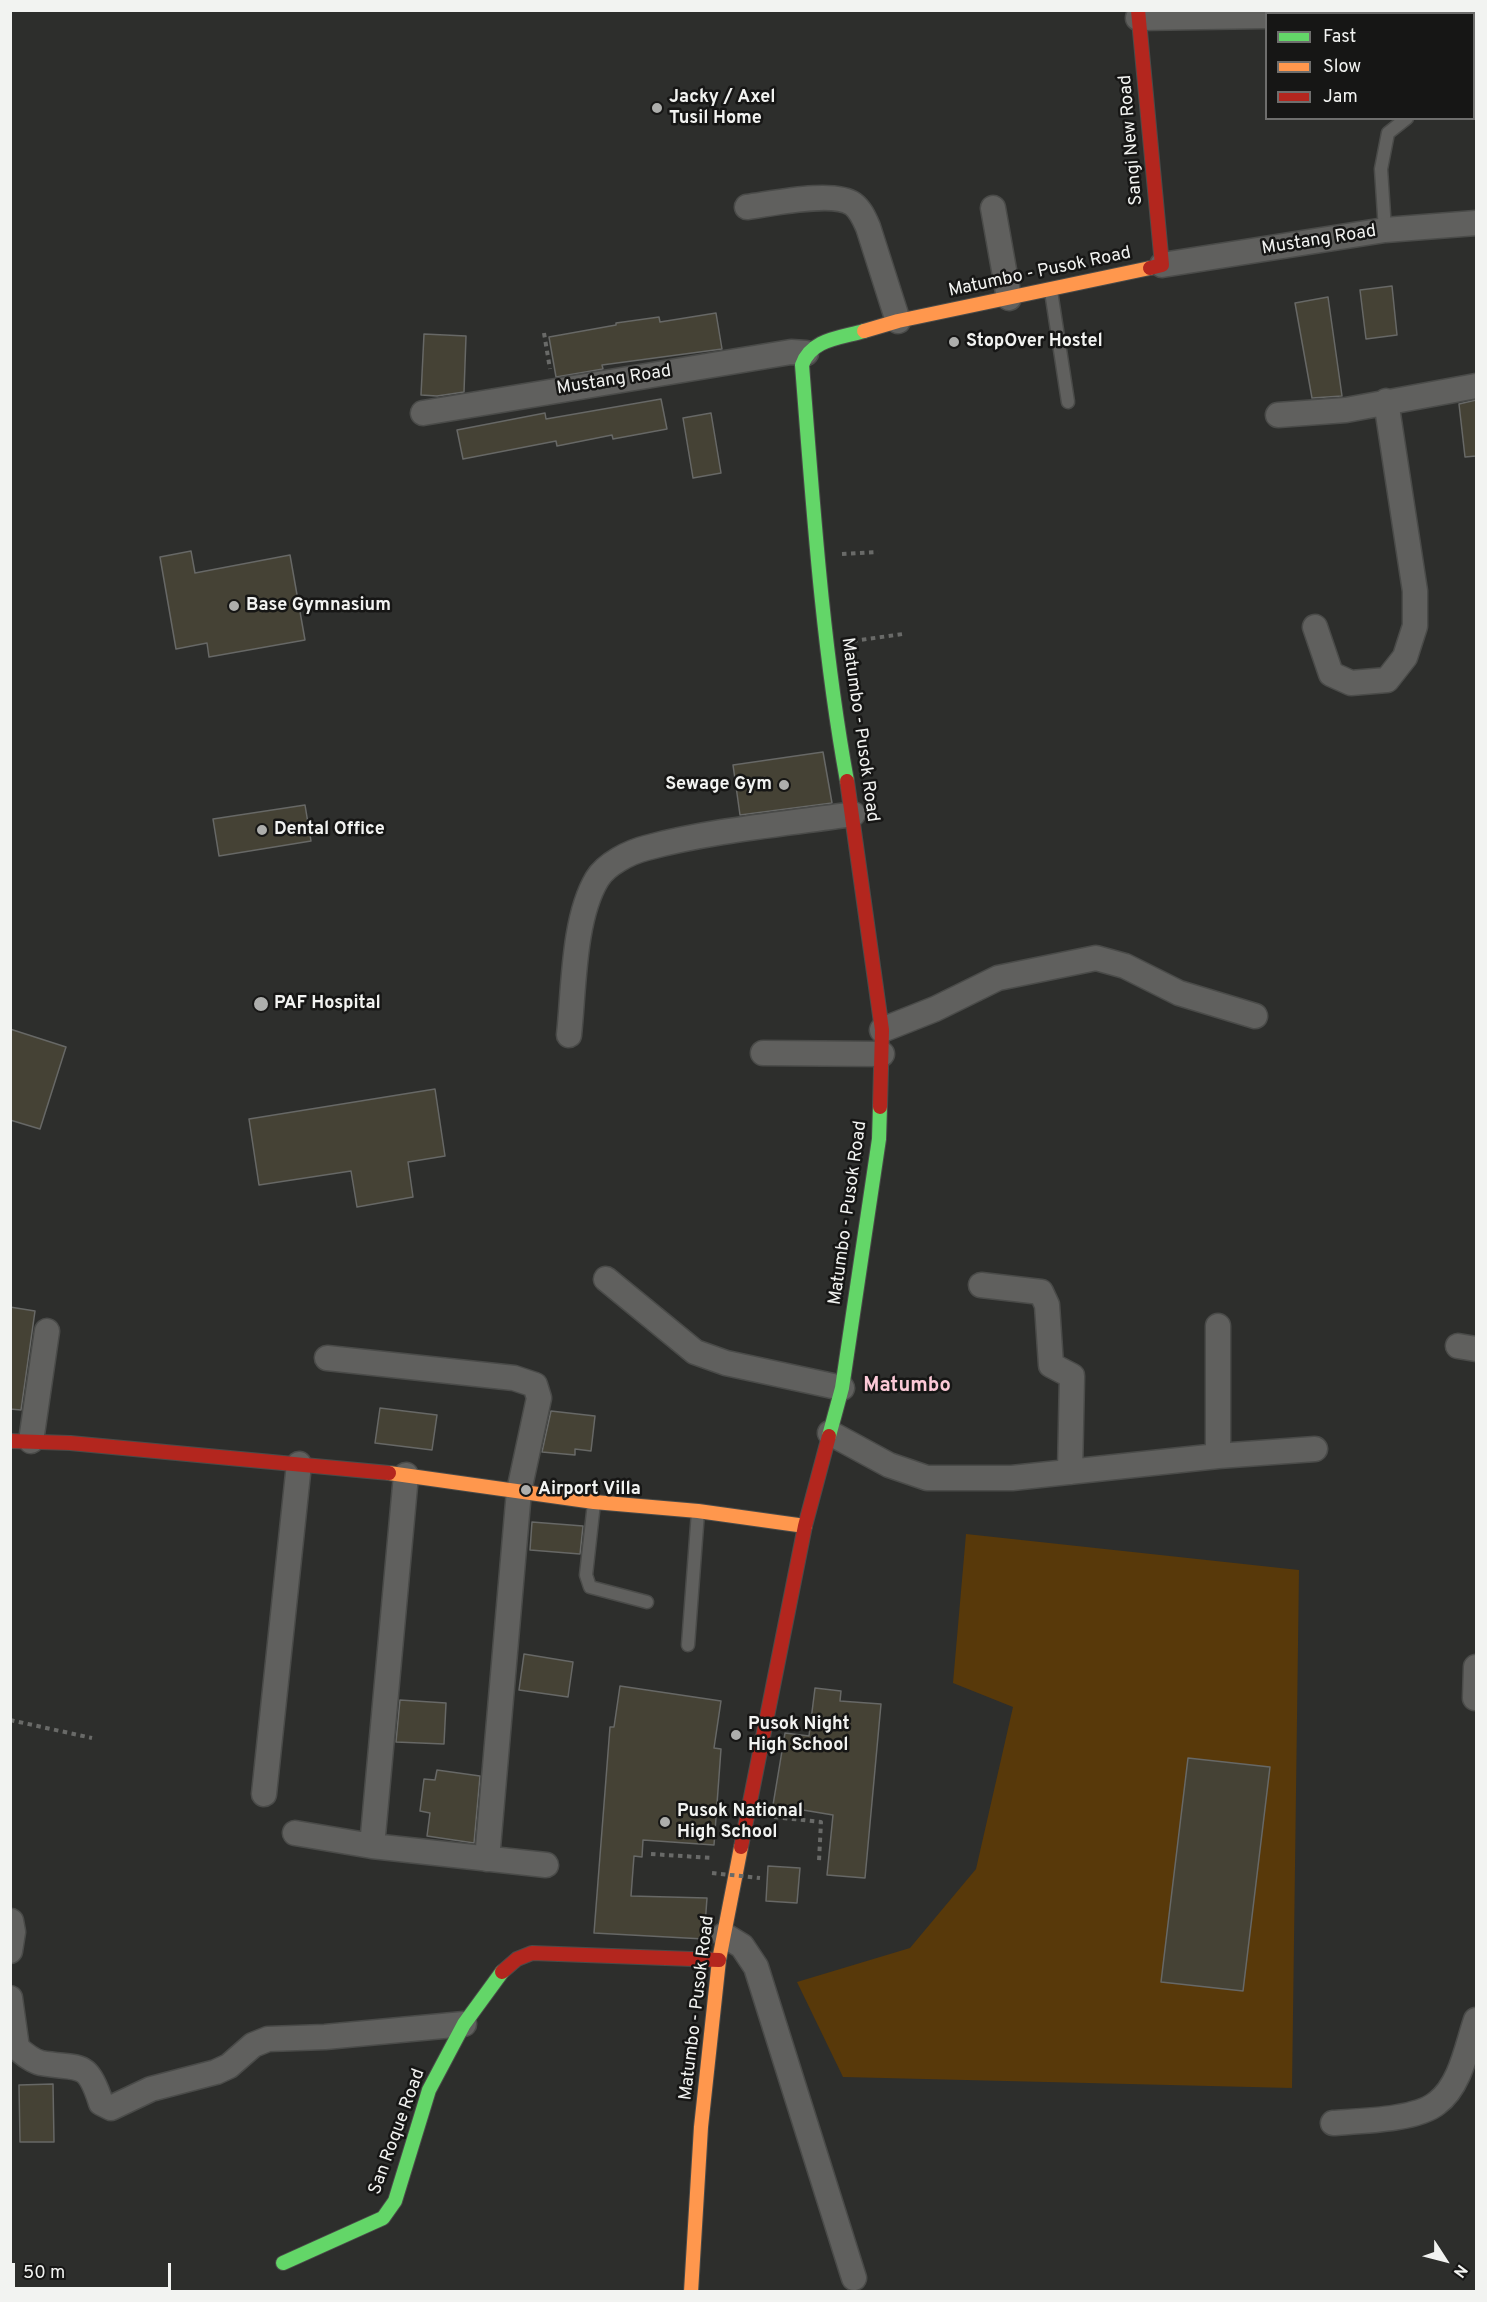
<!DOCTYPE html>
<html>
<head>
<meta charset="utf-8">
<style>
  body { margin:0 }
  #map { position:relative; width:1487px; height:2302px; overflow:hidden; background:#2d2e2c; font-family:Overpass,sans-serif }
  canvas { display:block }
  .frame { position:absolute; inset:0; border:12px solid #f2f3f1; pointer-events:none }
  .legend { position:absolute; left:1265px; top:12px; width:210px; height:108px; box-sizing:border-box; background:#161615; border:2px solid #6e6e6d; margin:0; padding:8px 10px; list-style:none; font-size:18px; color:#f2f3f1 }
  .legend li { display:flex; align-items:center; gap:12px; height:30px }
  .legend b { width:30px; border:2px solid #6e6e6d }
  .north { position:absolute; left:1415px; top:2230px; width:60px; height:60px; -webkit-text-stroke:4px #161615; paint-order:stroke; rotate:126deg; font-size:16px; font-weight:700; line-height:24px; text-align:center; color:#f2f3f1 }
  .north::after { content:''; display:block; margin:auto; width:21px; height:27px; background:#f2f3f1; clip-path:polygon(50% 0,100% 100%,50% 72%,0 100%) }
  .scale { position:absolute; left:12px; top:2263px; width:159px; height:27px; box-sizing:border-box; border:3px solid #f2f3f1; border-top:0; padding-left:8px; font-size:18px; line-height:21px; white-space:nowrap; color:#f2f3f1; -webkit-text-stroke:4px #161615; paint-order:stroke }
</style>
</head>
<body>
<div id="map">
<canvas width="1487" height="2302"></canvas>
<div class="frame"></div>
<ul class="legend">
<li><b style="height:8px;background:#63d668"></b>Fast</li>
<li><b style="height:8px;background:#ff974d"></b>Slow</li>
<li><b style="height:8px;background:#b3261e"></b>Jam</li>
</ul>
<div class="north">N</div>
<div class="scale">50 m</div>
</div>
<script>
const g = document.querySelector('canvas').getContext('2d');
g.lineJoin = 'round';
function fill(path, color) { g.fillStyle = color; g.fill(path, 'evenodd'); }
function trace(path, color, width, dash) { g.strokeStyle = color; g.lineWidth = width; g.lineCap = dash ? 'butt' : 'round'; g.setLineDash(dash || []); g.stroke(path); }
function label(font, color, halo, rows, align = 'center') {
  g.font = font + ' Overpass,sans-serif'; g.lineWidth = 5; g.setLineDash([]); g.textBaseline = 'middle'; g.strokeStyle = halo; g.fillStyle = color; for (const [text, x, y, turn = 0] of rows) {
    g.save(); g.translate(x, y); g.rotate((+turn || 0) * Math.PI / 180); g.textAlign = isNaN(turn) ? turn : align; if (halo) g.strokeText(text, 0, 0); g.fillText(text, 0, 0); g.restore();
  }
}
fill(new Path2D(`
  M 966,1534 L 1299,1570 L 1292,2088 L 843,2077 L 797,1982 L 910,1948 L 976,1869 L 1013,1707 L 953,1683 Z`), '#58390a');
const building = new Path2D(`
  M 1392,286 L 1397,335 L 1366,339 L 1360,290 Z
  M 1328,297 L 1342,396 L 1312,398 L 1295,303 Z
  M 716,313 L 722,349 L 602,365 L 603,369 L 556,377 L 549,337 L 616,325 L 616,323 L 659,317 L 660,322 Z
  M 424,334 L 466,336 L 464,392 L 437,396 L 421,395 Z
  M 661,399 L 667,429 L 613,439 L 612,435 L 557,446 L 556,441 L 463,459 L 457,430 L 545,413 L 546,419 Z
  M 1476,400 L 1476,456 L 1465,457 L 1459,404 Z
  M 711,413 L 721,473 L 693,478 L 683,418 Z
  M 191,551 L 195,573 L 290,555 L 305,640 L 209,657 L 207,643 L 176,649 L 160,557 Z
  M 823,752 L 832,803 L 740,815 L 733,765 Z
  M 305,805 L 311,841 L 219,856 L 213,819 Z
  M 10,1029 L 66,1047 L 40,1129 L 10,1120 Z
  M 435,1089 L 445,1156 L 408,1162 L 413,1197 L 357,1207 L 351,1171 L 259,1185 L 249,1119 Z
  M 10,1307 L 35,1311 L 21,1410 L 10,1409 Z
  M 380,1408 L 437,1415 L 432,1450 L 375,1443 Z
  M 551,1411 L 595,1416 L 591,1451 L 575,1449 L 575,1455 L 542,1452 Z
  M 532,1522 L 583,1526 L 580,1554 L 530,1550 Z
  M 524,1654 L 573,1662 L 568,1697 L 519,1690 Z
  M 620,1686 L 721,1701 L 714,1748 L 721,1749 L 714,1845 L 643,1840 L 642,1857 L 634,1856 L 631,1896 L 707,1898 L 704,1939 L 594,1933 L 610,1727 L 614,1727 Z
  M 815,1688 L 841,1691 L 840,1701 L 881,1704 L 865,1878 L 827,1875 L 833,1815 L 773,1805 L 785,1733 L 809,1736 Z
  M 400,1700 L 446,1703 L 444,1744 L 396,1742 Z
  M 1188,1758 L 1270,1767 L 1243,1991 L 1161,1982 Z
  M 437,1770 L 480,1776 L 474,1843 L 427,1836 L 430,1813 L 420,1811 L 424,1779 L 435,1780 Z
  M 768,1866 L 800,1868 L 797,1903 L 766,1901 Z
  M 53,2084 L 54,2142 L 20,2142 L 19,2085 Z`);
fill(building, '#454235');
trace(building, '#676866', 1.5);
const lane = new Path2D(`
  M 1385,230 L 1381,169 L 1388,133 L 1407,118
  M 1051,291 L 1068,402
  M 594,1503 L 586,1575 L 590,1587 L 647,1602
  M 688,1645 L 698,1512`);
const street = new Path2D(`
  M 1138,18 L 1266,16
  M 747,207 C 771,204 833,190 853,204 C 860,209 864,218 868,227 L 898,321
  M 993,208 L 1009,298
  M 1162,265 L 1385,230 L 1476,223
  M 423,413 L 791,352 L 806,353
  M 1278,415 L 1346,410 L 1476,386
  M 1315,627 L 1331,674 L 1351,683 L 1387,680 L 1405,657 L 1415,626 L 1415,591 L 1386,401
  M 882,1030 L 935,1009 L 998,978 L 1096,958 L 1125,966 L 1179,993 L 1255,1016
  M 569,1035 C 574,989 573,919 597,879 C 606,864 630,852 646,848 C 713,830 785,824 853,814
  M 763,1053 L 882,1054
  M 606,1279 L 695,1352 L 726,1363 L 842,1388
  M 981,1285 L 1041,1292 L 1047,1305 L 1051,1365 L 1072,1376 L 1070,1472
  M 1458,1346 L 1476,1349
  M 327,1358 L 514,1378 L 535,1385 L 539,1398 L 519,1491 L 487,1859
  M 830,1433 L 889,1465 L 927,1478 L 1012,1478 L 1218,1456 L 1315,1449
  M 31,1441 L 47,1331
  M 1218,1456 L 1218,1326
  M 1475,1698 L 1476,1667
  M 264,1794 L 299,1464
  M 295,1833 L 372,1846 L 546,1865
  M 372,1846 L 406,1475
  M 724,1935 L 742,1946 L 756,1967 L 854,2278
  M 10,1951 L 13,1932 L 11,1921
  M 10,1998 L 17,2048 C 24,2054 32,2061 41,2063 C 79,2070 87,2058 101,2103 L 111,2108 L 151,2089 L 216,2072 L 229,2066 L 253,2045 L 268,2039 L 325,2037 L 464,2024
  M 1333,2123 C 1360,2121 1417,2120 1437,2103 C 1461,2085 1467,2046 1476,2020`);
const fast = new Path2D(`
  M 847,781 C 822,644 813,504 802,365 C 811,339 840,338 864,331
  M 829,1436 L 842,1388 L 879,1139 L 880,1107
  M 283,2263 L 383,2218 L 395,2201 L 429,2090 L 464,2024 L 502,1972`);
const slow = new Path2D(`
  M 864,331 L 898,321 L 1150,268
  M 389,1473 L 594,1502 L 698,1511 L 805,1526
  M 691,2292 L 701,2127 L 719,1960 L 741,1847`);
const jam = new Path2D(`
  M 1138,10 L 1162,265 L 1150,268
  M 847,781 L 882,1030 L 880,1107
  M 10,1441 L 70,1443 L 389,1473
  M 741,1847 L 805,1526 L 829,1436
  M 502,1972 L 517,1959 L 532,1953 L 719,1960`);
trace(lane, '#4a4b49', 15);
trace(street, '#4a4b49', 27);
trace(fast, '#4a4b49', 16);
trace(slow, '#4a4b49', 16);
trace(jam, '#4a4b49', 16);
trace(new Path2D(`
  M 544,333 L 550,369
  M 842,554 L 878,552
  M 853,641 L 903,634
  M 10,1720 L 92,1738
  M 774,1817 L 821,1822 L 819,1861
  M 651,1854 L 712,1858`), '#696a68', 4, [4.5, 4.5]);
trace(lane, '#60605e', 12);
trace(street, '#60605e', 24);
trace(fast, '#63d668', 14);
trace(slow, '#ff974d', 14);
trace(jam, '#b3261e', 14);
trace(new Path2D(`
  M 712,1873 L 760,1878`), '#696a68', 4, [4.5, 4.5]);
for (const [x, y, r, color] of [
  [657,108,6,"#adaeac"],
  [954,342,6,"#adaeac"],
  [234,606,6,"#adaeac"],
  [784,785,6,"#adaeac"],
  [262,830,6,"#adaeac"],
  [261,1004,8,"#adaeac"],
  [526,1490,6,"#adaeac"],
  [736,1735,6,"#adaeac"],
  [665,1822,6,"#adaeac"]
]) { const dot = new Path2D(); dot.arc(x, y, r, 0, 2 * Math.PI); g.fillStyle = color; g.fill(dot); trace(dot, '#161615', 2); }
label('bold 18px', '#f2f3f1', '#161615', [
  ["Jacky / Axel",669,98],
  ["Tusil Home",669,119],
  ["StopOver Hostel",966,342],
  ["Base Gymnasium",246,606],
  ["Sewage Gym",772,785,"right"],
  ["Dental Office",274,830],
  ["PAF Hospital",274,1004],
  ["Airport Villa",538,1490],
  ["Pusok Night",748,1725],
  ["High School",748,1746],
  ["Pusok National",677,1812],
  ["High School",677,1833]
], 'left');
label('18px', '#f2f3f1', '#161615', [
  ["Sangi New Road",1132,140,-95],
  ["Mustang Road",1319,241,-9],
  ["Matumbo - Pusok Road",1040,273,-12],
  ["Mustang Road",614,381,-9],
  ["Matumbo - Pusok Road",859,730,82],
  ["Matumbo - Pusok Road",849,1213,-82],
  ["Matumbo - Pusok Road",698,2008,-83],
  ["San Roque Road",398,2132,-70]
]);
label('bold 20px', '#fcc9d7', '#161615', [
  ["Matumbo",907,1387]
]);
</script>
</body>
</html>
